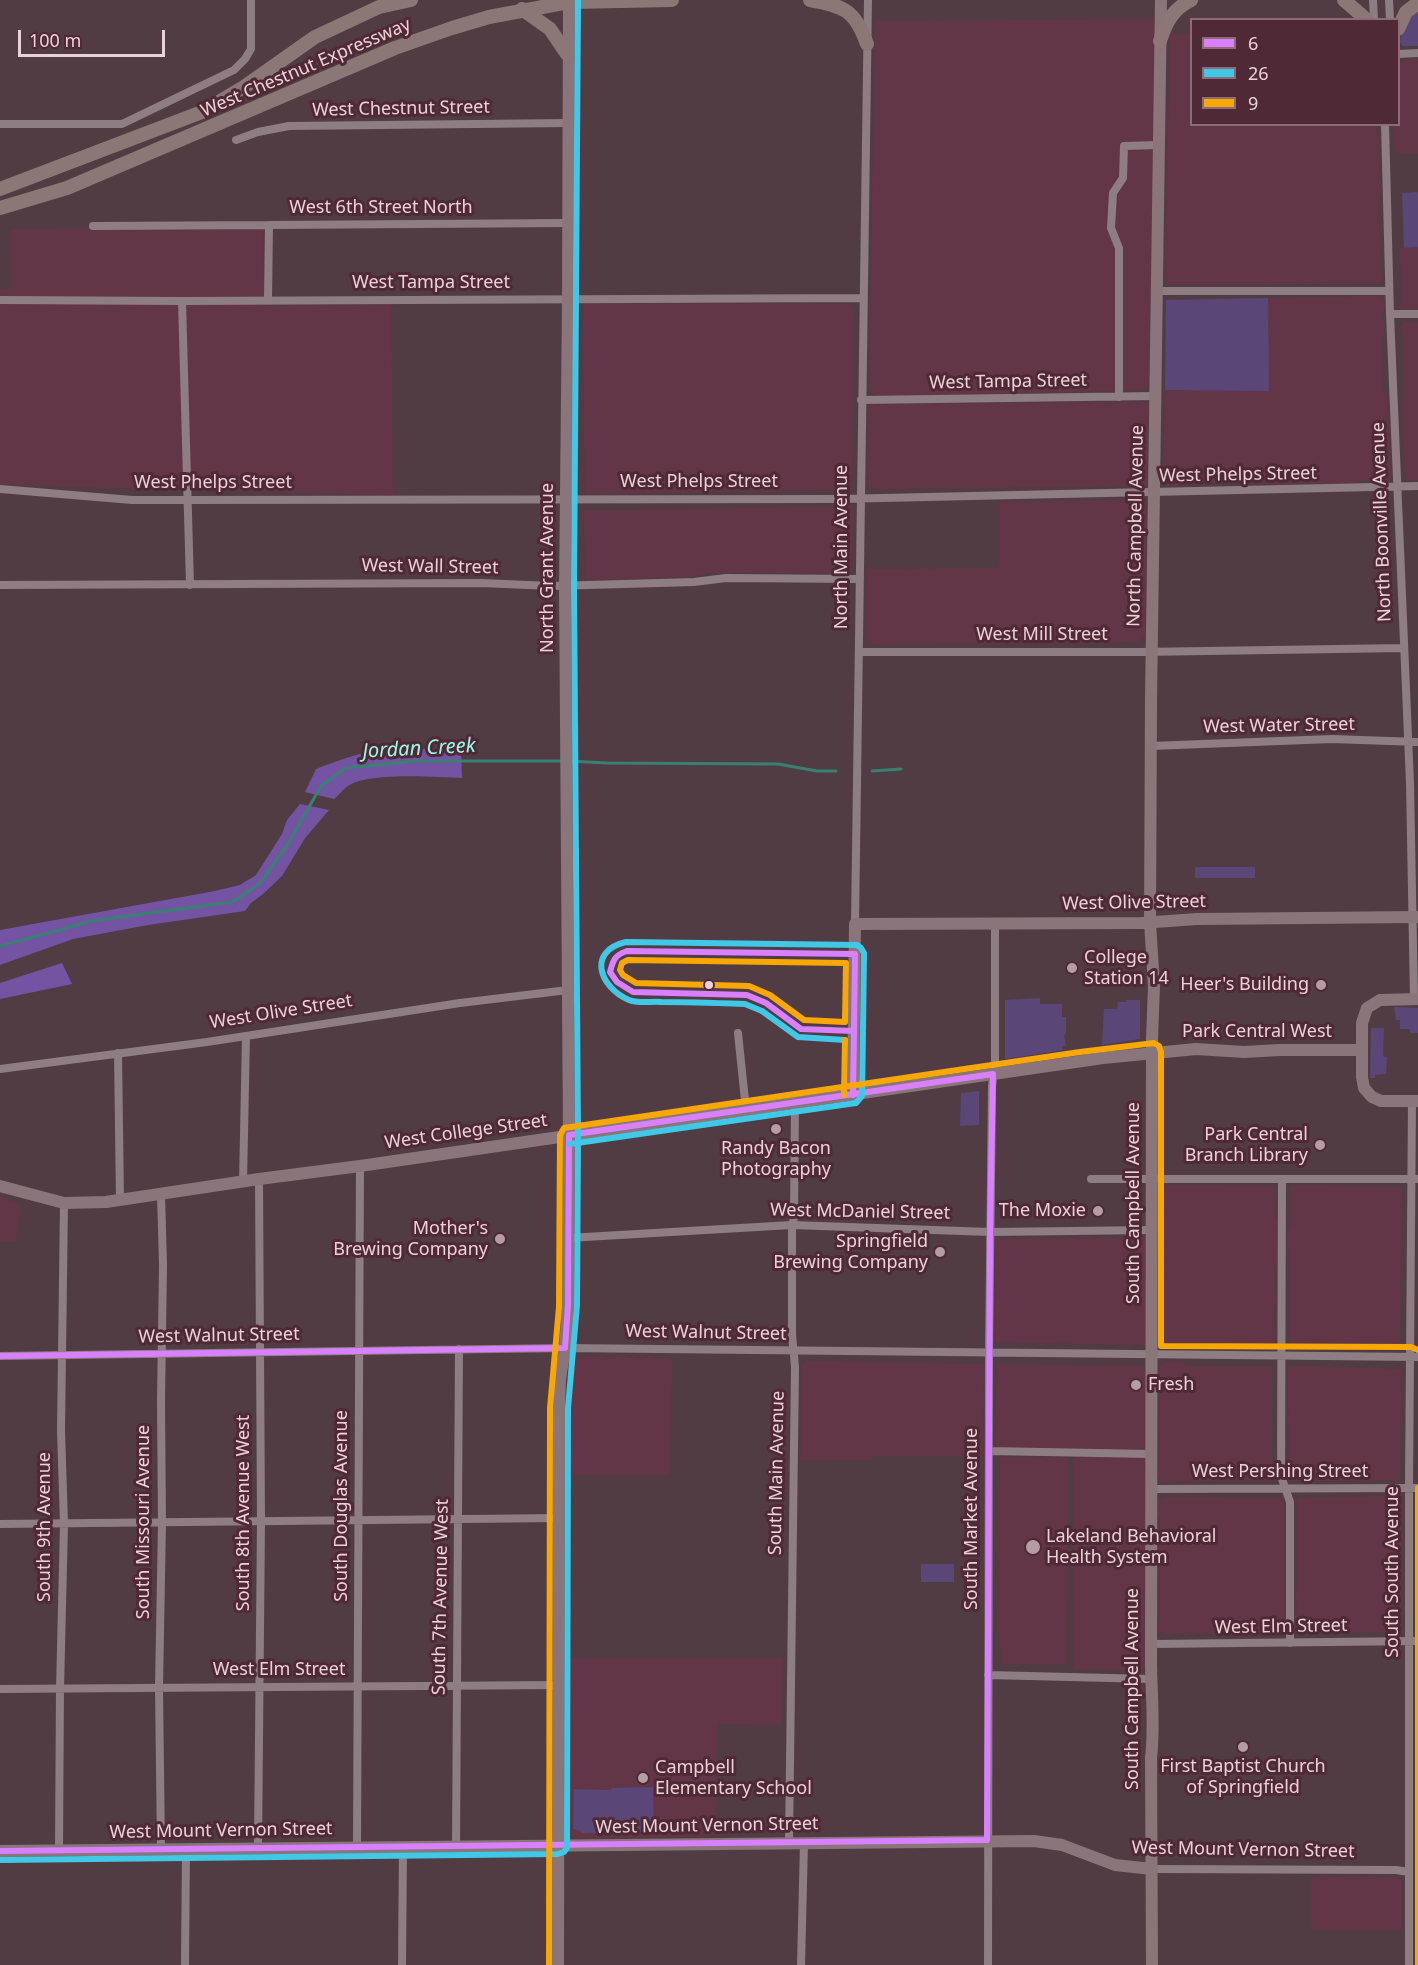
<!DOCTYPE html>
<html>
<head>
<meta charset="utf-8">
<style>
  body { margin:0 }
  #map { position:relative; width:1418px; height:1965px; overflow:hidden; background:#523c44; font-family:"Noto Sans",sans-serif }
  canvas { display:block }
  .legend { position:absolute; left:1190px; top:18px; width:210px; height:108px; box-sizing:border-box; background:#502936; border:2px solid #8e6c77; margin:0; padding:8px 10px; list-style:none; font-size:18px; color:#ebd1d8 }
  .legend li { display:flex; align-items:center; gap:12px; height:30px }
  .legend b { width:30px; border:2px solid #8e6c77 }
  .scale { position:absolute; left:18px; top:30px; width:147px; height:27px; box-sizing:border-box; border:3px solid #ebd1d8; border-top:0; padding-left:8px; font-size:18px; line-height:21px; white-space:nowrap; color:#ebd1d8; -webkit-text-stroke:4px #502936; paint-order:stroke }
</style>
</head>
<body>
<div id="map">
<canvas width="1418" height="1965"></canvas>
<ul class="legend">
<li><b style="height:8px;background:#d880ff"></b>6</li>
<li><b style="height:8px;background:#40c8e6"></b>26</li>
<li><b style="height:8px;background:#f7a806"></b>9</li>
</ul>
<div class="scale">100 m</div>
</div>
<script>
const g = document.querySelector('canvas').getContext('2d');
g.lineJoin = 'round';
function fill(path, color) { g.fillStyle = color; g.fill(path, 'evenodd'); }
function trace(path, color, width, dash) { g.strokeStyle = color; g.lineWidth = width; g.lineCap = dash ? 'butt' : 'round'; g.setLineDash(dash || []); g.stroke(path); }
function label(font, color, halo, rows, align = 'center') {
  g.font = font + ' "Noto Sans",sans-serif'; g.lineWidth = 6; g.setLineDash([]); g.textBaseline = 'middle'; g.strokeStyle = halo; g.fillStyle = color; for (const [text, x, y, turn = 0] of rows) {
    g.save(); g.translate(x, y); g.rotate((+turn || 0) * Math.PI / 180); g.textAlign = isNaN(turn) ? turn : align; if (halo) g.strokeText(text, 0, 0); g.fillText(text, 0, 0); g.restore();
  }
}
fill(new Path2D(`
  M 1157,19 L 1149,379 L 1147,388 L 1142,390 L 881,397 L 871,393 L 869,390 L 875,21 Z
  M 1170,34 L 1191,34 L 1192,124 L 1376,125 L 1381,191 L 1378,197 L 1381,271 L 1384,278 L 1381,283 L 1167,285 L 1165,281 Z
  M 1418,59 L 1418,153 L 1396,153 L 1394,138 L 1395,125 L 1398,124 L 1399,64 L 1405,60 Z
  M 263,226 L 264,306 L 391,305 L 393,495 L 0,485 L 0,289 L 11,289 L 10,229 Z
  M 1418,247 L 1418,310 L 1401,310 L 1399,306 L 1402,302 L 1400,248 Z
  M 1376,296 L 1382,299 L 1385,305 L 1385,309 L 1381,312 L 1385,330 L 1382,339 L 1383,390 L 1387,397 L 1391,475 L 1389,480 L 1358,481 L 1353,484 L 1284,482 L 1280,485 L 1271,485 L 1267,482 L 1183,483 L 1178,487 L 1166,485 L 1163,479 L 1165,390 L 1269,390 L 1268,298 Z
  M 583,303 L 847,304 L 852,306 L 854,313 L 852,486 L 850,490 L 585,494 Z
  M 1404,322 L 1418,322 L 1418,480 L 1407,480 L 1405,473 L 1402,397 L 1405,392 L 1403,337 L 1400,328 Z
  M 1144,402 L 1148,404 L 1149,410 L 1147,479 L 1146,485 L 1141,486 L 875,489 L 869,486 L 868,481 L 869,408 L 871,404 Z
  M 1144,499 L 1146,503 L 1145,636 L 1138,642 L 872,644 L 867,636 L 868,569 L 999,568 L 1000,502 Z
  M 848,506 L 853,507 L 853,512 L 851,570 L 849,573 L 710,573 L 687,577 L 585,580 L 584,511 Z
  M 1166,1185 L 1274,1186 L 1274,1216 L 1278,1222 L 1278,1262 L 1274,1267 L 1274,1295 L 1277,1298 L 1277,1302 L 1273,1306 L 1273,1343 L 1271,1346 L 1167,1346 L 1159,1344 L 1157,1330 L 1160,1327 L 1161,1208 L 1158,1202 L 1158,1191 L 1160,1188 Z
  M 1291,1185 L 1402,1187 L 1400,1344 L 1399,1348 L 1290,1346 L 1290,1251 L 1287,1248 L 1287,1230 L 1290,1228 Z
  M 0,1197 L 20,1204 L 16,1241 L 0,1241 Z
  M 1141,1237 L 1145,1238 L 1146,1241 L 1145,1345 L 996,1342 L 996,1241 L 998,1239 Z
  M 584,1357 L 672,1358 L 670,1475 L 568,1475 L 569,1390 L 571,1366 L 574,1360 Z
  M 806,1361 L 982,1364 L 984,1367 L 983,1456 L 871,1456 L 871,1460 L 801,1460 L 802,1367 Z
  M 1179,1361 L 1189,1366 L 1272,1367 L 1272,1478 L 1270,1481 L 1163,1482 L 1157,1477 L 1157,1472 L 1159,1469 L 1160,1379 L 1157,1374 L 1158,1367 L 1163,1363 Z
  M 999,1364 L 1147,1366 L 1146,1447 L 1141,1450 L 996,1447 L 997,1367 Z
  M 1292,1366 L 1401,1369 L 1400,1476 L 1398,1480 L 1294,1481 L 1289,1479 L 1288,1370 Z
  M 1000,1457 L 1068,1458 L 1066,1665 L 1002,1664 L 999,1636 Z
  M 1074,1457 L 1142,1457 L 1146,1460 L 1145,1666 L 1141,1671 L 1074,1669 Z
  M 1397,1496 L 1400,1499 L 1398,1630 L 1394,1632 L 1298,1632 L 1296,1627 L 1298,1498 Z
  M 1165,1497 L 1283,1498 L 1283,1631 L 1278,1633 L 1164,1634 L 1158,1631 L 1157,1624 L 1160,1620 L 1160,1520 L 1157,1514 L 1157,1502 Z
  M 569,1658 L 783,1658 L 782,1725 L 718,1724 L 715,1836 L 575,1839 L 571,1835 L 568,1830 Z
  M 1311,1876 L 1399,1877 L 1401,1881 L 1401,1930 L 1311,1930 Z`), '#623646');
fill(new Path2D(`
  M 1418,10 L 1418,46 L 1403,46 L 1400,42 C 1402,27 1407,19 1418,10 Z
  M 1418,192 L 1418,247 L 1404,248 L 1402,193 Z
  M 1268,298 L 1269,391 L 1165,390 L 1166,300 Z
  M 1195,867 L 1255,867 L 1255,878 L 1195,878 Z
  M 1040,998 L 1040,1004 L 1062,1004 L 1062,1017 L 1066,1017 L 1066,1034 L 1064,1035 L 1066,1046 L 1062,1046 L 1063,1050 L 1005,1059 L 1005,1000 Z
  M 1126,1000 L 1140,1000 L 1140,1039 L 1102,1045 L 1104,1009 L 1117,1009 L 1118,1002 L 1126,1002 Z
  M 1394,1007 L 1418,1008 L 1418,1033 L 1410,1033 L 1410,1029 L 1400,1029 L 1400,1020 L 1396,1020 Z
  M 1371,1028 L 1384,1028 L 1383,1056 L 1387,1057 L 1386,1074 L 1375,1075 L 1375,1078 L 1370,1078 Z
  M 979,1091 L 979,1125 L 960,1126 L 961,1093 Z
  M 921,1564 L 954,1564 L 954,1582 L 921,1582 Z
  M 653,1787 L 654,1832 L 581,1833 L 581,1831 L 573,1829 L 574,1789 L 611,1790 L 612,1788 Z`), '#5a4677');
fill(new Path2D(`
  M 394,748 L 461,750 L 462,778 C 437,777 367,772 348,786 C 343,789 339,795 334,799 L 305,792 L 316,769 C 342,759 366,750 394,748 Z
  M 300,804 L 329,810 L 305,838 L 282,876 L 263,894 L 251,903 L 245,911 L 148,925 L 73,939 L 0,965 L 0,930 L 215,891 L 240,885 L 256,875 L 282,834 L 287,820 Z
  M 62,963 L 72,984 L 0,999 L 0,983 Z`), '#7454a2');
trace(new Path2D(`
  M 568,761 L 607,763 L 778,764 L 817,771 L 836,771
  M 872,771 L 901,769
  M 0,946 L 91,921 L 232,902 L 259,884 L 288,844 L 321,786 L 346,768 L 416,761 L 562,761`), '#398073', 3);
trace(new Path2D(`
  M 1373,0 L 1374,20
  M 1389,0 L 1390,20
  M 1398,54 L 1418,53
  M 0,124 L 122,124 L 234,70 L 245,59 L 251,49 L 251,0
  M 1385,124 L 1390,314 L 1410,783 L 1414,999
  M 236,140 L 258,132 L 289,126 L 568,123
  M 93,226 L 269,225
  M 1157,291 L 1389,291
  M 0,300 L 182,301 L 863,298
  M 268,300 L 269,225 L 569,223
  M 182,301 L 190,585
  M 1390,314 L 1418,314
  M 1119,397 L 1119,248 L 1111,228 L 1113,193 L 1123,178 L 1124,146 L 1159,145
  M 861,400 L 1156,396
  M 0,489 L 132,500 L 188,500 L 838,499 L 1418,486
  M 0,585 L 481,583 L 552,586 L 694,582 L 726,578 L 860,579
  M 860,652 L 1141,652 L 1404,648
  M 1151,746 L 1332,739 L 1418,742
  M 855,924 L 868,0
  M 738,1033 L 746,1110
  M 118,1053 L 120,1201
  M 0,1069 L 207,1042 L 460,1003 L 568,990
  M 1091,1179 L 1418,1179
  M 1282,1179 L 1281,1476 L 1290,1502 L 1290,1643
  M 243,1183 L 246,1036
  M 568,1238 L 792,1225 L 990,1232 L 1152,1230
  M 0,1356 L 565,1348 L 1418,1357
  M 989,1451 L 1152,1454
  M 1152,1489 L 1418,1488
  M 0,1524 L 559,1518
  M 1152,1644 L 1418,1641
  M 988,1675 L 1151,1679
  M 0,1689 L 558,1685
  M 789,1843 L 795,1367 L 792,1334 L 792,1225 L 794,1218 L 795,1103
  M 456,1846 L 459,1349
  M 357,1847 L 360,1166
  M 258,1848 L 261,1520 L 259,1179
  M 161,1850 L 159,1687 L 162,1523 L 161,1401 L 163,1265 L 161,1194
  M 59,1851 L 60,1689 L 64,1524 L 61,1430 L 64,1203
  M 1152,1869 L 1396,1870 L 1409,1872
  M 185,1965 L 186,1849
  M 402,1965 L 403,1846
  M 801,1965 L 804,1843
  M 988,1965 L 989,1353 L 992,1086 L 995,1062 L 995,924
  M 1409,1965 L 1409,1488 L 1412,1101`), '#8e7d83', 8);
trace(new Path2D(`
  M 1418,999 L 1380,1000 L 1367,1008 L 1362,1023 L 1362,1077 L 1364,1088 L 1372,1097 L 1381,1101 L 1418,1101
  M 853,1095 L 855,924 L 1141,923 L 1197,919 L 1418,917
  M 0,1186 L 64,1203 L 106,1202 L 259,1179 L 360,1166 L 1103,1058 L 1196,1049 L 1244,1052 L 1280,1050 L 1362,1050
  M 0,1851 L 1034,1841 L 1062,1845 L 1115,1865 L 1152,1869
  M 558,1965 L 559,1408 L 560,1379 L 565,1348 L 568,1305 L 569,1135 L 565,587 L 568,300 L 569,0
  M 1152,1965 L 1151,1758 C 1155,1725 1151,1693 1151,1660 L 1152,1039 L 1154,986 L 1150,922 L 1151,700 L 1161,0`), '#89757a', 12);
trace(new Path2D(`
  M 810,0 C 844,6 855,10 867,44
  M 1344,0 L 1367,20
  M 522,9 L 550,29 L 567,54
  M 1398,29 L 1406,12 L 1418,3
  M 1160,41 C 1166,22 1173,9 1191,0
  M 0,189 L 202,112 L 244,87 L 315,37 L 379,7 L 411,0
  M 0,208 L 67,188 L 395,48 L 452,28 L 489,17 L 569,2 L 672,0`), '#8c7777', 14);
trace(new Path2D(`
  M 627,951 L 855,954 L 854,1031 L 801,1029 L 766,1003 L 747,995 L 633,992 L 617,982 L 610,972 C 613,960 615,955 627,951 Z
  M 853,1095 L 854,1031
  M 0,1356 L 565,1348 L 568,1305 L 569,1135 L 993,1074 L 990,1232 L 987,1840 L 0,1851`), '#d880ff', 6);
trace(new Path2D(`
  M 845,1040 L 798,1037 L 762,1011 L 745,1004 C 717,1003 689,1002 661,1002 C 652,1001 638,1004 629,1000 C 599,987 587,951 626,942 L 857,945 L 861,948 L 864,953 L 863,1030
  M 570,1144 L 856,1103 L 862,1096 L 863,1032
  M 0,1860 L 558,1854 L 564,1852 L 567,1848 L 568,1408 L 577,1305 L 578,1135 L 574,587 L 578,0`), '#40c8e6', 6);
trace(new Path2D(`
  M 628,960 L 846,963 L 845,1022 L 804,1020 L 770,995 L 749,986 L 636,983 L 623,975 L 620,970 L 622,963 Z
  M 844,1095 L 845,1040
  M 1418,1488 L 1418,1965
  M 549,1965 L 550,1408 L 559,1307 L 560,1135 L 564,1128 L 1080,1052 L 1154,1043 L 1159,1046 L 1161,1052 L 1161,1346 L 1411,1347 L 1418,1350`), '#f7a806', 6);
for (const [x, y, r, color] of [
  [1072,968,6,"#b59da4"],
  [709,985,5,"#ebd1d8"],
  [1321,985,6,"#b59da4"],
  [776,1129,6,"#b59da4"],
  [1320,1145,6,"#b59da4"],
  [1098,1211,6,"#b59da4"],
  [500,1239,6,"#b59da4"],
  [940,1252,6,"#b59da4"],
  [1136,1385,6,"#b59da4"],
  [1033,1547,8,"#b59da4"],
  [1243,1747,6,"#b59da4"],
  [643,1778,6,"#b59da4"]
]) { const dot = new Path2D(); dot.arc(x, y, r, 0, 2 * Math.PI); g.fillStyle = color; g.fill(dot); trace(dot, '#502936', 2); }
label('18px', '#ebd1d8', '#502936', [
  ["West Chestnut Expressway",306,68,-23],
  ["West Chestnut Street",401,109,-1],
  ["West 6th Street North",381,208],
  ["West Tampa Street",431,283],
  ["West Tampa Street",1008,382,-1],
  ["West Phelps Street",1238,475,-1],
  ["West Phelps Street",699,482],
  ["West Phelps Street",213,483],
  ["North Boonville Avenue",1382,522,-92],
  ["North Campbell Avenue",1136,526,-89],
  ["North Main Avenue",842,547,-90],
  ["West Wall Street",430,567,1],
  ["North Grant Avenue",548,568,-90],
  ["West Mill Street",1042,635],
  ["West Water Street",1279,726,-1],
  ["West Olive Street",1134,903,-1],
  ["West Olive Street",281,1012,-9],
  ["Park Central West",1257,1032],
  ["West College Street",466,1132,-8],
  ["South Campbell Avenue",1134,1203,-90],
  ["West McDaniel Street",860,1212,1],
  ["West Walnut Street",706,1333,1],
  ["West Walnut Street",219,1336,-1],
  ["West Pershing Street",1280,1472],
  ["South Main Avenue",777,1473,-89],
  ["South Douglas Avenue",342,1506,-90],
  ["South 8th Avenue West",244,1513,-90],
  ["South Market Avenue",972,1519,-90],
  ["South Missouri Avenue",144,1522,-90],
  ["South 9th Avenue",45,1527,-90],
  ["South South Avenue",1393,1572,-90],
  ["South 7th Avenue West",441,1597,-89],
  ["West Elm Street",1281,1627,-1],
  ["West Elm Street",279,1670],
  ["South Campbell Avenue",1133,1689,-90],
  ["West Mount Vernon Street",707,1826,-1],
  ["West Mount Vernon Street",221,1831,-1],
  ["West Mount Vernon Street",1243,1850,1]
]);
label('18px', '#ebd1d8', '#502936', [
  ["College",1084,958,"left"],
  ["Station 14",1084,979,"left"],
  ["Heer's Building",1309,985],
  ["Park Central",1308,1135],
  ["Branch Library",1308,1156],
  ["Randy Bacon",776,1149,"center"],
  ["Photography",776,1170,"center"],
  ["The Moxie",1086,1211],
  ["Mother's",488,1229],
  ["Brewing Company",488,1250],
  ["Springfield",928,1242],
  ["Brewing Company",928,1263],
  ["Fresh",1148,1385,"left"],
  ["Lakeland Behavioral",1046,1537,"left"],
  ["Health System",1046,1558,"left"],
  ["First Baptist Church",1243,1767,"center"],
  ["of Springfield",1243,1788,"center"],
  ["Campbell",655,1768,"left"],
  ["Elementary School",655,1789,"left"]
], 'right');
label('italic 20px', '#96fbe5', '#502936', [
  ["Jordan Creek",419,749,-3]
]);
</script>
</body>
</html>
